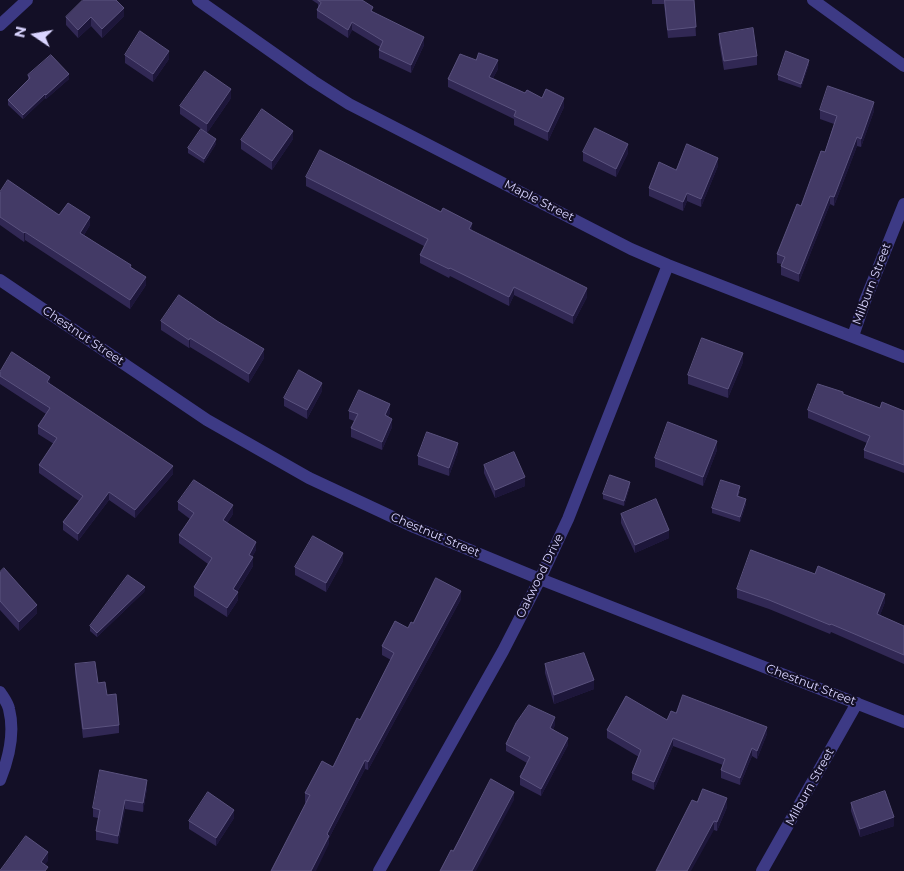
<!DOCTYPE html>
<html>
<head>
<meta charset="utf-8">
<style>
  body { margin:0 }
  #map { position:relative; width:904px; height:871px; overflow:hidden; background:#130f26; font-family:Montserrat,sans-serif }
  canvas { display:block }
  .north { position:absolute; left:10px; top:10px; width:50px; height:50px; -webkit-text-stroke:4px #130f26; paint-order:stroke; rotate:282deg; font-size:14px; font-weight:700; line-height:20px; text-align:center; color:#d9d4ff }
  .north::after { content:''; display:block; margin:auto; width:18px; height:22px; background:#d9d4ff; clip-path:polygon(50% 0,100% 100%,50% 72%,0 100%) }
</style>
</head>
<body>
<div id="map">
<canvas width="904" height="871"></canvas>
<div class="north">N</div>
</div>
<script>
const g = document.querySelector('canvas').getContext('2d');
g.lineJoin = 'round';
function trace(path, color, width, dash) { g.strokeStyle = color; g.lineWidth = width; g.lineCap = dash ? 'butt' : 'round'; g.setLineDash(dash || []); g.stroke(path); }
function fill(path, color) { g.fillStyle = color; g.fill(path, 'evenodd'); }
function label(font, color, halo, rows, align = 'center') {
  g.font = font + ' Montserrat,sans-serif'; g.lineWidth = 4.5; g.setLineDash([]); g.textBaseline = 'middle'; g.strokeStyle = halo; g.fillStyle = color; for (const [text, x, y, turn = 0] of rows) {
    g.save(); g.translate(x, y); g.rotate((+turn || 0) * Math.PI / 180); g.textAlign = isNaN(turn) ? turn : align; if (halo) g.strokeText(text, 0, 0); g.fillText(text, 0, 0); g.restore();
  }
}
trace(new Path2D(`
  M 198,0 L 313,81 L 349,104 L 631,249 L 668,265 L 904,357
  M 813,0 L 904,66
  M 0,25 L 27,0
  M 0,280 L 207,420 L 309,478 L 414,527 L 540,579 L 904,722
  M 853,336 L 865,301 L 904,204
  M 0,692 C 3,697 8,703 9,709 C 15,733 9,758 0,780
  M 379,871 L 503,651 L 540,579 L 568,519 L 668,265
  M 762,871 L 857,703`), '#3d3a85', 12);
fill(new Path2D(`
  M 312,0 L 362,0 L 373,12 L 424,45 L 411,73 L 379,58 L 379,50 L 380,47 L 352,30 L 348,38 L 317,18 L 317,10 L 318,8 L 318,4 Z
  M 652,0 L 694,0 L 696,36 L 668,38 L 664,4 L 652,4 Z
  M 124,16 L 102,38 L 91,26 L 78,38 L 66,25 L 66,17 Z
  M 719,34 L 757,56 L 757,65 L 724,70 L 719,42 Z
  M 125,55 L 169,59 L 153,82 L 125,63 Z
  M 809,64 L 801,88 L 778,80 L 778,75 Z
  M 498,69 L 493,78 L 525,93 L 542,98 L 564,107 L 548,141 L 514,125 L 514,119 L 448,87 L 448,79 Z
  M 28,75 L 69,79 L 46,99 L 45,98 L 23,119 L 8,105 L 8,100 L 28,80 Z
  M 231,98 L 207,133 L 180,114 L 180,106 Z
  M 820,110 L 874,111 L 861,147 L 857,146 L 834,206 L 830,204 L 799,282 L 781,275 L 781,266 L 782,264 L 777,263 L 777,254 L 801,206 L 825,152 L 834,124 L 820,119 Z
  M 293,139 L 272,170 L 241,149 L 241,140 Z
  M 216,144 L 204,163 L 188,153 L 188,148 Z
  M 583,152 L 628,153 L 616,177 L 583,161 Z
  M 718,166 L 701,207 L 687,201 L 683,211 L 649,196 L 649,188 L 676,170 Z
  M 306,177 L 472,231 L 587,297 L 573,324 L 514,295 L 509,306 L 450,276 L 449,278 L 420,263 L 420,255 L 424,246 L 306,186 Z
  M 0,192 L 59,215 L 90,225 L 84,235 L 131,267 L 146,285 L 130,309 L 25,240 L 24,242 L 0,225 Z
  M 161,321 L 264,358 L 249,383 L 190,347 L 189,348 L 161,330 Z
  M 743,362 L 728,398 L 688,384 L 688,375 Z
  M 0,372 L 50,385 L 173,474 L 135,518 L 109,500 L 78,541 L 63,530 L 63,522 L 79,501 L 39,473 L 39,465 L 54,444 L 38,434 L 38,426 L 46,414 L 0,384 Z
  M 322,391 L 307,419 L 284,406 L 284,398 Z
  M 843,394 L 880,408 L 904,411 L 904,473 L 864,458 L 864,450 L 867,443 L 808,418 L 808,410 Z
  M 349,411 L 390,413 L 388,417 L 392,427 L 382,450 L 351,437 L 351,428 L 354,421 L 349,419 Z
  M 717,450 L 703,486 L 655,467 L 655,458 Z
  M 458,451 L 449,476 L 418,465 L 418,456 Z
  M 484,465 L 525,486 L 495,498 L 484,473 Z
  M 630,486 L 624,506 L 603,499 L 603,494 Z
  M 740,491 L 738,497 L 746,504 L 740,522 L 712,513 L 712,508 Z
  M 178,502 L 233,514 L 227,523 L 256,550 L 252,557 L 253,566 L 237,592 L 238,600 L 227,617 L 194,596 L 194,587 L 208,564 L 179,543 L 179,535 L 190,519 L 178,510 Z
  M 621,514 L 669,538 L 635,553 L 621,523 Z
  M 343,561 L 326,592 L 295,575 L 295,567 Z
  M 0,572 L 37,613 L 19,631 L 0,610 Z
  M 737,589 L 885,602 L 880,615 L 904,626 L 904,664 L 831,632 L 830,634 L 769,609 L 737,598 Z
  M 145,591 L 97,637 L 90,631 L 90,626 Z
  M 461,599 L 368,770 L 365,769 L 329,838 L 329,844 L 305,802 L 305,793 L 333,767 L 360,720 L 391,660 L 382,655 L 382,646 L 408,628 L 413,623 Z
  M 75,664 L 98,683 L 119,725 L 119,733 L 83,738 L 75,673 Z
  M 545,664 L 594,689 L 554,704 L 545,673 Z
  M 676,713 L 767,734 L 757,759 L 752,756 L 740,785 L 721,778 L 721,770 L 723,765 L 673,746 L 654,790 L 632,780 L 632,773 L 639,757 L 607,738 L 607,730 L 667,720 Z
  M 555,725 L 553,729 L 568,745 L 541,796 L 520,785 L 520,777 L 527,763 L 506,751 L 506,744 Z
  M 147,788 L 143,812 L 125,809 L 118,844 L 96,840 L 96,831 L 98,818 L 93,817 L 93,808 Z
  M 697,802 L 727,807 L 717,831 L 714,830 Z
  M 851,803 L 894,826 L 860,837 L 851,811 Z
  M 234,818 L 216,846 L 189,829 L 189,821 Z`), '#312854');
fill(new Path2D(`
  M 124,8 L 124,16 L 102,38 L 102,29 Z
  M 91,17 L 91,26 L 78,38 L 78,30 Z
  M 352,22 L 352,30 L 348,38 L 348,30 Z
  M 424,37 L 424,45 L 411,73 L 411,65 Z
  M 169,51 L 169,59 L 153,82 L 153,74 Z
  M 498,60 L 498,69 L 489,85 L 489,77 Z
  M 809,60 L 809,64 L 801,88 L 801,84 Z
  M 69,74 L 69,79 L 46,99 L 46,95 Z
  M 231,89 L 231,98 L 207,133 L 207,124 Z
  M 45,94 L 45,98 L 23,119 L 23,115 Z
  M 564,98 L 564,107 L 548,141 L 548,132 Z
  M 874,102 L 874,111 L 861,147 L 861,139 Z
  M 293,131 L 293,139 L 272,170 L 272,161 Z
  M 857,137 L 857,146 L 834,206 L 834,197 Z
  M 216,139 L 216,144 L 204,163 L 204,159 Z
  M 628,144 L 628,153 L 616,177 L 616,169 Z
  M 718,158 L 718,166 L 701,207 L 701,199 Z
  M 687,193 L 687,201 L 683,211 L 683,202 Z
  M 830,196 L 830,204 L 799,282 L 799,274 Z
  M 90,217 L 90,225 L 80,241 L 80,233 Z
  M 472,223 L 472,231 L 469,229 Z
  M 25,232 L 25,240 L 24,242 L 24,233 Z
  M 146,277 L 146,285 L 130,309 L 130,300 Z
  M 514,287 L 514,295 L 509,306 L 509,297 Z
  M 587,288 L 587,297 L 573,324 L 573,316 Z
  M 190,338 L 190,347 L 189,348 L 189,340 Z
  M 264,349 L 264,358 L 249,383 L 249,374 Z
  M 743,353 L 743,362 L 728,398 L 728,389 Z
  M 50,377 L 50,384 L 47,382 Z
  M 322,383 L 322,391 L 307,419 L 307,410 Z
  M 390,404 L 390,413 L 385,424 L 385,415 Z
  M 392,419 L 392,427 L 382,450 L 382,442 Z
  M 717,441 L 717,450 L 703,486 L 703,477 Z
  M 458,443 L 458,451 L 449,476 L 449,468 Z
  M 173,466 L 173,474 L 135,518 L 135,510 Z
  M 525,477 L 525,486 L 495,498 L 495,490 Z
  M 630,482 L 630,486 L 624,506 L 624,501 Z
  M 109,492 L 109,500 L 78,541 L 78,534 Z
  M 746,499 L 746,504 L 740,522 L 740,517 Z
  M 233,505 L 233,514 L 223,529 L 223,520 Z
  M 669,530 L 669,538 L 635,553 L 635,545 Z
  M 256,542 L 256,550 L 249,563 L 249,555 Z
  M 343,553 L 343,561 L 326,592 L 326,583 Z
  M 253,557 L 253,566 L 233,598 L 233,589 Z
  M 145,587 L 145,591 L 97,637 L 97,633 Z
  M 461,591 L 461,599 L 368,770 L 368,762 Z
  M 238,592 L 238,600 L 227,617 L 227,608 Z
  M 885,594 L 885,602 L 877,623 L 877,614 Z
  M 37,605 L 37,613 L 19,631 L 19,622 Z
  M 594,680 L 594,689 L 554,704 L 554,695 Z
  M 555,717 L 555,725 L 550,735 L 550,728 Z
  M 767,727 L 767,734 L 757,759 L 757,751 Z
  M 568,738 L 568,745 L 541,796 L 541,789 Z
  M 673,738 L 673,746 L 654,790 L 654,782 Z
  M 752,748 L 752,756 L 740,785 L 740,778 Z
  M 365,760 L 365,769 L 329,838 L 329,844 L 316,871 L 311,871 L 327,834 Z
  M 147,780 L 147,788 L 143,812 L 143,803 Z
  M 514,792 L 514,800 L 476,871 L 472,871 Z
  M 727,798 L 727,807 L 717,831 L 717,822 Z
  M 125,800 L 125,809 L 118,844 L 118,836 Z
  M 234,810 L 234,818 L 216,846 L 216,838 Z
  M 894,817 L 894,826 L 860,837 L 860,829 Z
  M 714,821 L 714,830 L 691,871 L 687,871 Z
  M 48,852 L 48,861 L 41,870 L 41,862 Z`), '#1d163a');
const building = new Path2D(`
  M 83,0 L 116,0 L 124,8 L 102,29 L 91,17 L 78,30 L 66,17 Z
  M 318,0 L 362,0 L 373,7 L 371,11 L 424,37 L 411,65 L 379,50 L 383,41 L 352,22 L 348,30 L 317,10 L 321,3 Z
  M 665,0 L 694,0 L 696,27 L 668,30 Z
  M 753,28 L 757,56 L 724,61 L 719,34 Z
  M 140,31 L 169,51 L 153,74 L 125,55 Z
  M 786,51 L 809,60 L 801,84 L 778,75 Z
  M 479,53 L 498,60 L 489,77 L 525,93 L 527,90 L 542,98 L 546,89 L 564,98 L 548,132 L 514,116 L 516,111 L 448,79 L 460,54 L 476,60 Z
  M 51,55 L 69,74 L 46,95 L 45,94 L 23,115 L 8,100 L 30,78 L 28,75 Z
  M 205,71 L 231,89 L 207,124 L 180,106 Z
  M 828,86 L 874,102 L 861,139 L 857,137 L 834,197 L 830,196 L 799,274 L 781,266 L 785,257 L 777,254 L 797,204 L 801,206 L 821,151 L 825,152 L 837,116 L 820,110 Z
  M 262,109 L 293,131 L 272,161 L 241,140 Z
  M 595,128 L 628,144 L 616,169 L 583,152 Z
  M 201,129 L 216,139 L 204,159 L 188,148 Z
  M 687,144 L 718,158 L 701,199 L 687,193 L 683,202 L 649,188 L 659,162 L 676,170 Z
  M 320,150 L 441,212 L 443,208 L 472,223 L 469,229 L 587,288 L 573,316 L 514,287 L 509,297 L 450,268 L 449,269 L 420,255 L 428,239 L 306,177 Z
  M 8,180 L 59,215 L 68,203 L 90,217 L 80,233 L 131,265 L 130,267 L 146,277 L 130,300 L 25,232 L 24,233 L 0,217 L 0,192 Z
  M 179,295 L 217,321 L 264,349 L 249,374 L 190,338 L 189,340 L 161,321 Z
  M 702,338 L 743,353 L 728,389 L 688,375 Z
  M 12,352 L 50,377 L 47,382 L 173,466 L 135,510 L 109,492 L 78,534 L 63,522 L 83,496 L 39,465 L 57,438 L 38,426 L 50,408 L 0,376 L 0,372 Z
  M 299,370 L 322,383 L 307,410 L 284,398 Z
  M 818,384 L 843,392 L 843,394 L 880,408 L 882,402 L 904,411 L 904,465 L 864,450 L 870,436 L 808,410 Z
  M 359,390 L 390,404 L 385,415 L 392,419 L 382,442 L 351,428 L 358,414 L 349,411 Z
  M 668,422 L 717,441 L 703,477 L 655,458 Z
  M 427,432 L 458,443 L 449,468 L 418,456 Z
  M 514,452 L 525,477 L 495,490 L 484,465 Z
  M 610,475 L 630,482 L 624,501 L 603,494 Z
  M 194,480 L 233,505 L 223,520 L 256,542 L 249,555 L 253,557 L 233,589 L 238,592 L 227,608 L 194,587 L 212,558 L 179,535 L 194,513 L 178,502 Z
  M 721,480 L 740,486 L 737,496 L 746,499 L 740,517 L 712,508 Z
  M 656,499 L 669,530 L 635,545 L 621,514 Z
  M 313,536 L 343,553 L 326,583 L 295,567 Z
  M 751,550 L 815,574 L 818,566 L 885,594 L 877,614 L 904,626 L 904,655 L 831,624 L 830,625 L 769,600 L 737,589 Z
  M 4,568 L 37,605 L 19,622 L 0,601 L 0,572 Z
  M 128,575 L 145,587 L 97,633 L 90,626 Z
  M 436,578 L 461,591 L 368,762 L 365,760 L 327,834 L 329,836 L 311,871 L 271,871 L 310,795 L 305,793 L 322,761 L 333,767 L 357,718 L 360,720 L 394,653 L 382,646 L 395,621 L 408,628 L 411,622 L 413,623 Z
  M 584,653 L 594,680 L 554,695 L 545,664 Z
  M 95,662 L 98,683 L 105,682 L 107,695 L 116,694 L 119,725 L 83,729 L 75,664 Z
  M 683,695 L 767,727 L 757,751 L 752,748 L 740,778 L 721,770 L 725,759 L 673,738 L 654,782 L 632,773 L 641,750 L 607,730 L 626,696 L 667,720 L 671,711 L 676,713 Z
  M 529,705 L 555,717 L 550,728 L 568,738 L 541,789 L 520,777 L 530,757 L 506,744 L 516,723 Z
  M 100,770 L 147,780 L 143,803 L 125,800 L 118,836 L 96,831 L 100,810 L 93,808 Z
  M 491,779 L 514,792 L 472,871 L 440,871 L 451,850 L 453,851 Z
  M 703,789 L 727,798 L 717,822 L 714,821 L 687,871 L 656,871 L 692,800 L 697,802 Z
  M 885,791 L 894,817 L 860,829 L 851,803 Z
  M 208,792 L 234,810 L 216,838 L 189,821 Z
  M 26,836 L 48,852 L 41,862 L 48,867 L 45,871 L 0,871 Z`);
fill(building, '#433a66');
trace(building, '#5a527e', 1);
label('12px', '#d9d4ff', '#130f26', [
  ["Maple Street",539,201,27],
  ["Milburn Street",872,284,-69],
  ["Chestnut Street",83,336,34],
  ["Chestnut Street",435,535,23],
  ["Oakwood Drive",540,576,-64],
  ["Chestnut Street",811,685,21],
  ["Milburn Street",810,787,-61]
]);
</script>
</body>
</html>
